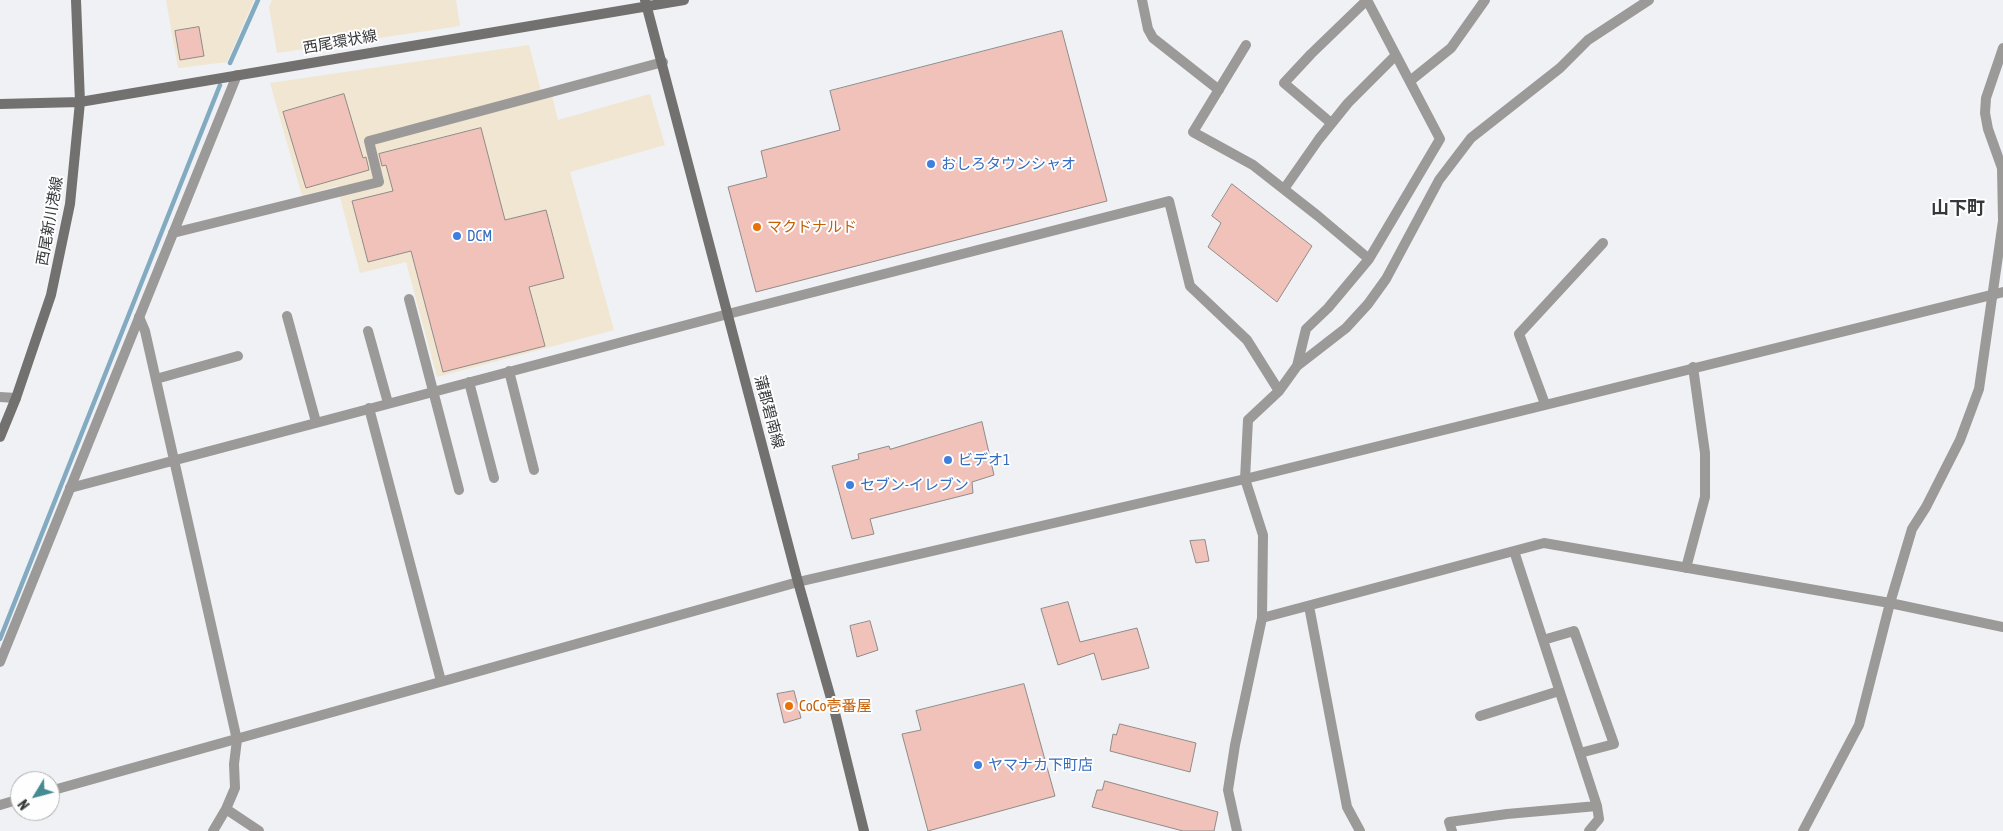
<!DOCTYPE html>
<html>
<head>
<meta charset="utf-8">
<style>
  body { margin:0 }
  #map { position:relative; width:2003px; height:831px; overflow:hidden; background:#eff1f4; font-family:"Asap Condensed",sans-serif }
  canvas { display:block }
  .north { position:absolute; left:10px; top:771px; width:50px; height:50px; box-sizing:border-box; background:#fefeff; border:1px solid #aeafb0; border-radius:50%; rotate:233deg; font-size:14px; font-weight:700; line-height:20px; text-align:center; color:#373839 }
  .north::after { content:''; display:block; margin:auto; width:18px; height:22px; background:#448b93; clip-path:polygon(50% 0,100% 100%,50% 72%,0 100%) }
</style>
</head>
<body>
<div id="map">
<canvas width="2003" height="831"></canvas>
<div class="north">N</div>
</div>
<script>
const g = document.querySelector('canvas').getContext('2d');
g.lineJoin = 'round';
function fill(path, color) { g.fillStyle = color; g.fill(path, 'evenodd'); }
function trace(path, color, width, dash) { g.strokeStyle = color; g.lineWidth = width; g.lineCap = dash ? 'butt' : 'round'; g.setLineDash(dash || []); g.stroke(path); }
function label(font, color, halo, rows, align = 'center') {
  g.font = font + ' "Asap Condensed","Noto Sans JP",sans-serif'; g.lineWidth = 4; g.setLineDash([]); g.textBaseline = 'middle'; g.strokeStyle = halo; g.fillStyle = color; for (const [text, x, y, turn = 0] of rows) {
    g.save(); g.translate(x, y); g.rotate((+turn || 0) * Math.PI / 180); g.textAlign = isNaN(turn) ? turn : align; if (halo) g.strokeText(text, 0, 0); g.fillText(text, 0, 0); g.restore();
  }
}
fill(new Path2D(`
  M 166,0 L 254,0 L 227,62 L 178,68 Z
  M 272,0 L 456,0 L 460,26 L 277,53 L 269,7 Z
  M 529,45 L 543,98 L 552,96 L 558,120 L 650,94 L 665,145 L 570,172 L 614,330 L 437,377 L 406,262 L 360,273 L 337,186 L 302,196 L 270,83 Z`), '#f0e6d1');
trace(new Path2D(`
  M 230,63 L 258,0
  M 0,639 L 220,85`), '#82aac1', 4.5);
const building = new Path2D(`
  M 199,27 L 204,56 L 180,60 L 175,31 Z
  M 1062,31 L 1107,201 L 756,292 L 728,187 L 767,177 L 761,151 L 840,130 L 830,91 Z
  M 344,94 L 363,158 L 366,157 L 369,170 L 306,188 L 283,112 Z
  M 481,128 L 505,220 L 546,210 L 564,278 L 529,287 L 545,346 L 443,372 L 411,251 L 368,262 L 352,201 L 393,191 L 386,165 L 382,166 L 379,154 Z
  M 1232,184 L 1312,246 L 1277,302 L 1208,247 L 1221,223 L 1212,216 Z
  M 982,422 L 994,475 L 972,482 L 973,493 L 870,519 L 874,534 L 852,539 L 832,466 L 859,459 L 858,454 L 889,446 L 890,449 Z
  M 1205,540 L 1209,561 L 1196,563 L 1190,541 Z
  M 1068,602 L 1080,642 L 1137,628 L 1149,668 L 1102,680 L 1094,653 L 1058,665 L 1041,609 Z
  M 870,621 L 878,650 L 857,657 L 850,626 Z
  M 1024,684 L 1055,796 L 928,831 L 902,734 L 921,730 L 916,711 Z
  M 794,691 L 801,718 L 784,723 L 777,694 Z
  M 1120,724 L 1196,743 L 1190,772 L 1110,751 L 1113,734 L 1116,735 Z
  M 1105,781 L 1218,812 L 1214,831 L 1183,831 L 1092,807 L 1097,790 L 1102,790 Z`);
fill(building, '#f0c2b9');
trace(building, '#8f8b8a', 1);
trace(new Path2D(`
  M 1142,0 L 1148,29 L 1153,38 L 1219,90
  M 1246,45 L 1193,132 L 1253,165 L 1318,216 L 1369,259
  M 1410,81 L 1451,48 L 1485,0
  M 1331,123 L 1284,83 L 1311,54 L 1367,0
  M 1284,189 L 1319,139 L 1348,103 L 1395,56
  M 173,233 L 379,182 L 369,141 L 663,62
  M 409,299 L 459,490
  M 287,316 L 316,422
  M 139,317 L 145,331 L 237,740 L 234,764 L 235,788 L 226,809 L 213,831
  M 368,331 L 388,403
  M 1297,366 L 1306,329 L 1328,308 L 1369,259 L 1440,139 L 1367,0
  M 509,371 L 534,470
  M 156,379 L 238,356
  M 469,382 L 494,478
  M 0,397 L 16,398
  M 1545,404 L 1519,334 L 1603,243
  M 369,408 L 441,681
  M 70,488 L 728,314 L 1169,201 L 1190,286 L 1247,340 L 1279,391
  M 1514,551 L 1597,806 L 1599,819 L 1589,831
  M 1686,568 L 1705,497 L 1705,453 L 1693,367
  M 1309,606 L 1347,807 L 1360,831
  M 1262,618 L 1544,543 L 1890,603 L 2003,627
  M 1543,640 L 1574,631 L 1614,744 L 1580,753
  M 1480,716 L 1559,691
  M 226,809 L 259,831
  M 1237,831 L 1228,790 L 1235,745 L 1262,618 L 1263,535 L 1245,479 L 1248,420 L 1279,391 L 1297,366 L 1346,328 L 1368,304 L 1386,279 L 1439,180 L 1471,138 L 1560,68 L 1588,40 L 1649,0
  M 1452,831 L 1449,822 L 1507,814 L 1597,806
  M 1803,831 L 1859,725 L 1890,603 L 1912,529 L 1926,507 L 1960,440 L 1979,389 L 2003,221 L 2002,168 L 1988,129 L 1985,113 L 1986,98 L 2003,48`), '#9b9a99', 10);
trace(new Path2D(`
  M 0,662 L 237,75
  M 50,791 L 798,582 L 1245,479 L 2003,292
  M 0,805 L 20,799`), '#9b9a99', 10);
trace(new Path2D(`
  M 645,0 L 798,582 L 834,709 L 864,831
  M 0,104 L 80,102 L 684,0
  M 0,437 L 16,398 L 51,295 L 70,204 L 80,102 L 76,0`), '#72716f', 10);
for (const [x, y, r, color] of [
  [931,164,5,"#3f7fe0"],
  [757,227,5,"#e8710a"],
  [457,236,5,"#3f7fe0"],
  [948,460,5,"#3f7fe0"],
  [850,485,5,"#3f7fe0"],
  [789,706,5,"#e8710a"],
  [978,765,5,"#3f7fe0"]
]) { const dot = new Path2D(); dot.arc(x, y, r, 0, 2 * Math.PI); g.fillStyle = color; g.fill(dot); trace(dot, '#fefeff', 2); }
label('15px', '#373839', '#fefeff', [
  ["西尾環状線",340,42,-10],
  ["西尾新川港線",50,221,-80],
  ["蒲郡碧南線",769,412,75]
]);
label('15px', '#366cbe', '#fefeff', [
  ["おしろタウンシャオ",941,164],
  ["DCM",467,236],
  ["ビデオ1",958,460],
  ["セブン-イレブン",860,485],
  ["ヤマナカ下町店",988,765]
], 'left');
label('15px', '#c56008', '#fefeff', [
  ["マクドナルド",767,227],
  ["CoCo壱番屋",799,706]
], 'left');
label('bold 18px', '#373839', '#fefeff', [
  ["山下町",1958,208]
]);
</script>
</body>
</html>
